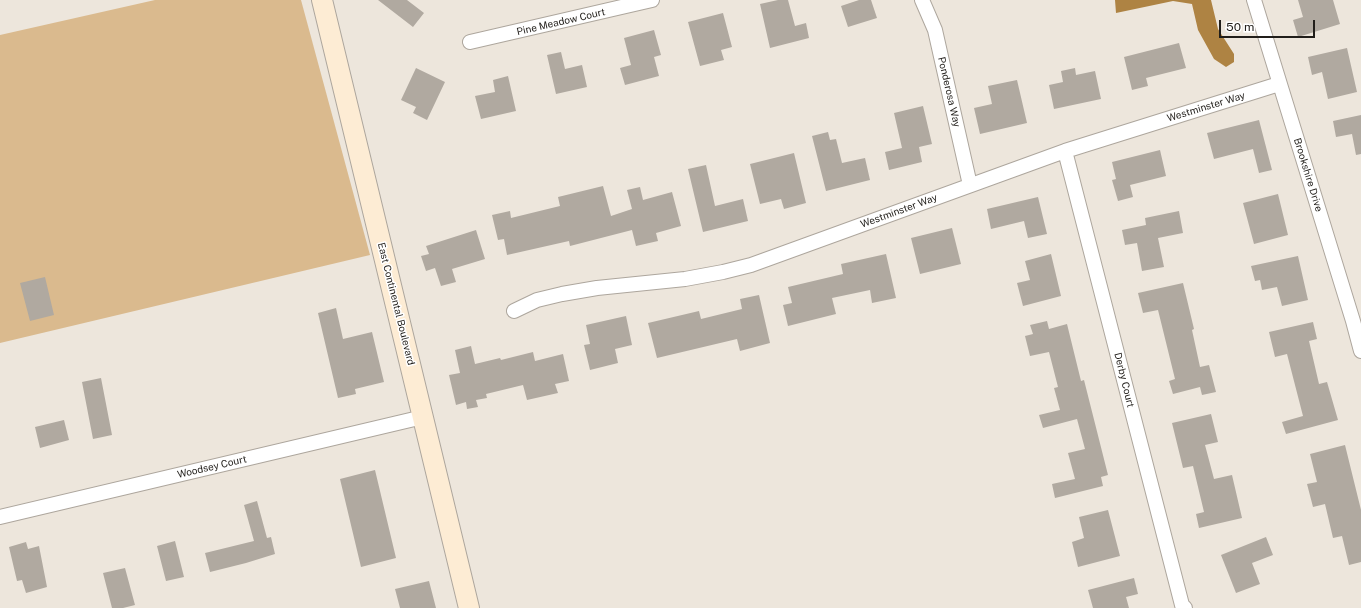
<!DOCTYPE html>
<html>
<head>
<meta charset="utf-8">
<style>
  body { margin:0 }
  #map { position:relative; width:1361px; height:608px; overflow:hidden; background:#ede6dc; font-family:"Public Sans",sans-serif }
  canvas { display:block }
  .scale { position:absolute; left:1219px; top:20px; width:96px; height:18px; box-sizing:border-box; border:2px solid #211e1a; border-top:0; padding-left:5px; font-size:12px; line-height:14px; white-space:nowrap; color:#211e1a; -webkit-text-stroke:3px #fff; paint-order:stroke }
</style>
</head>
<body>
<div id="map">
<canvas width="1361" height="608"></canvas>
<div class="scale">50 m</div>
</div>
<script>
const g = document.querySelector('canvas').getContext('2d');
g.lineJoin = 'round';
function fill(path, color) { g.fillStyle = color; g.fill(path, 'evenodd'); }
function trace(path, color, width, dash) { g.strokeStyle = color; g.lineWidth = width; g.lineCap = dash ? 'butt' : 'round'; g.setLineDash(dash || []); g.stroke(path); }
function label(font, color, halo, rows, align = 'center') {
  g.font = font + ' "Public Sans",sans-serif'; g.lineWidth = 3; g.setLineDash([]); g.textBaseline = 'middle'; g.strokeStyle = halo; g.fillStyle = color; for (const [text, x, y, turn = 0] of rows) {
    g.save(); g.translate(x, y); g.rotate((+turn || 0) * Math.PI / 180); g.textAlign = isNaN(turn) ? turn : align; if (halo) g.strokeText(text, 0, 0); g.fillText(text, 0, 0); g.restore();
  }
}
fill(new Path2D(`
  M 155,0 L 301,0 L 370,255 L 0,343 L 0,35 Z`), '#daba8e');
fill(new Path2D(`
  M 1115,0 L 1211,0 L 1218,29 L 1234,54 L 1234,62 L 1226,67 L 1214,59 L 1198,30 L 1192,4 L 1173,1 L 1116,13 Z`), '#ae8343');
fill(new Path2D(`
  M 378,0 L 407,0 L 424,13 L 413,27 Z
  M 778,0 L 788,0 L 795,26 L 806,23 L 809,38 L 770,48 L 760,4 Z
  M 859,0 L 871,0 L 877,18 L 848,27 L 841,6 Z
  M 1298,0 L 1333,0 L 1340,24 L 1298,37 L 1293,20 L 1303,17 Z
  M 723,13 L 732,47 L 721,50 L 724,60 L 700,66 L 688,22 Z
  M 654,30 L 661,55 L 654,57 L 659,76 L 625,85 L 620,68 L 631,65 L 624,38 Z
  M 1179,43 L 1186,68 L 1146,78 L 1148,86 L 1132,90 L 1124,57 Z
  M 1347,48 L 1357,92 L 1328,99 L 1322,72 L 1312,75 L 1308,57 Z
  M 561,52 L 565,69 L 582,65 L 587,87 L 556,94 L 547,55 Z
  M 416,68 L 445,82 L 427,120 L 413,113 L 416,107 L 401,100 Z
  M 1075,68 L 1076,75 L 1095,71 L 1101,99 L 1054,109 L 1049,85 L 1063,82 L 1061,71 Z
  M 508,76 L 516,111 L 481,119 L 475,96 L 495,92 L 493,80 Z
  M 1017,80 L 1027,123 L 980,134 L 974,108 L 992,104 L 988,86 Z
  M 923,106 L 932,144 L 919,147 L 922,162 L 889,170 L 885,152 L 902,148 L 894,113 Z
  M 1361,115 L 1361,154 L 1356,155 L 1352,134 L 1336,137 L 1333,121 Z
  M 1259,120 L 1272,170 L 1259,173 L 1253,149 L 1214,159 L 1207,133 Z
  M 828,132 L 830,140 L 836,139 L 842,163 L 865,158 L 870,180 L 826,191 L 812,136 Z
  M 1160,150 L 1166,176 L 1130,185 L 1133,197 L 1118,201 L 1112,180 L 1116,179 L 1112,162 Z
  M 794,153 L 806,203 L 784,209 L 781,199 L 760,204 L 750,164 Z
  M 706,165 L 715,206 L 743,199 L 748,221 L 703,232 L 688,169 Z
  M 603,186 L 611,216 L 632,209 L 627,190 L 640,187 L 643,200 L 672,192 L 681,226 L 656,233 L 658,241 L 636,246 L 632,230 L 570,246 L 569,241 L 507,255 L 504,239 L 498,240 L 492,215 L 510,211 L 511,218 L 560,206 L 558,197 Z
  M 1278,194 L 1288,235 L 1254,244 L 1243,203 Z
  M 1038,197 L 1047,234 L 1028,238 L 1024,221 L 991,229 L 987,209 Z
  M 1179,211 L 1183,233 L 1158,238 L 1164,267 L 1142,271 L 1137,243 L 1125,245 L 1122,230 L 1146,225 L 1145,218 Z
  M 952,228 L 961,264 L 920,274 L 911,238 Z
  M 476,230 L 485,259 L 452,269 L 456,282 L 441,286 L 435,268 L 426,271 L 421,256 L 429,254 L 426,246 Z
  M 886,254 L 896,298 L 872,303 L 870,290 L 832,298 L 836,314 L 788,326 L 783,305 L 792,303 L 788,287 L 843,274 L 841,264 Z
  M 1051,254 L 1061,296 L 1023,306 L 1017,283 L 1030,280 L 1025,261 Z
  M 1298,256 L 1308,300 L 1282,306 L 1277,287 L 1262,290 L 1260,280 L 1255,281 L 1251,266 Z
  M 45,277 L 54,315 L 30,321 L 20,283 Z
  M 1183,283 L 1194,329 L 1192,330 L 1200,367 L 1209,365 L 1216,392 L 1202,395 L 1200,387 L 1173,394 L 1169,381 L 1175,379 L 1158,310 L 1143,313 L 1138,293 Z
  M 759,295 L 770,343 L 740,351 L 737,339 L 657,358 L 648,323 L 699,311 L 701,319 L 742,309 L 740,299 Z
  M 336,308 L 343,339 L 372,332 L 384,382 L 355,389 L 356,394 L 338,398 L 318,313 Z
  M 626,316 L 632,345 L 615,349 L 618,363 L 590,370 L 584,345 L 590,344 L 586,325 Z
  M 1047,321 L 1049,329 L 1067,324 L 1081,381 L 1084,380 L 1108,475 L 1101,477 L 1103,486 L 1055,498 L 1052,484 L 1075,479 L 1068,453 L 1085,449 L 1077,419 L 1043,428 L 1039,415 L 1060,410 L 1054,388 L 1058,387 L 1049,352 L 1030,356 L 1025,336 L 1033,334 L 1030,325 Z
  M 1313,322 L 1317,339 L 1309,341 L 1319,384 L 1327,382 L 1338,420 L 1286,434 L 1282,422 L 1303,416 L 1287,354 L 1275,357 L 1269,332 Z
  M 471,346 L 475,364 L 500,358 L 501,360 L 533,352 L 535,361 L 563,354 L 569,381 L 555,384 L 558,393 L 527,400 L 523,385 L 486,394 L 487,398 L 476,400 L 478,407 L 467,409 L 466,402 L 456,405 L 449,375 L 460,373 L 455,350 Z
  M 101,378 L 112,435 L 93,439 L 82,382 Z
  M 1211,414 L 1218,442 L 1205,445 L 1214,479 L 1232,475 L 1242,518 L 1199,528 L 1196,514 L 1204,512 L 1193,466 L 1183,468 L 1172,423 Z
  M 64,420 L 69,440 L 40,448 L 35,427 Z
  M 1345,445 L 1361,510 L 1361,562 L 1349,565 L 1342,536 L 1333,538 L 1325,504 L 1313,507 L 1307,484 L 1317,482 L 1310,454 Z
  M 375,470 L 396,558 L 361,567 L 340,479 Z
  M 257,501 L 267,538 L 271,537 L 275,554 L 246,563 L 210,572 L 205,553 L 254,541 L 244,505 Z
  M 1108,510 L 1120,556 L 1078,567 L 1072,542 L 1084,538 L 1079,517 Z
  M 1266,537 L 1273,555 L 1252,563 L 1260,584 L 1236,593 L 1221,555 Z
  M 175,541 L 184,577 L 166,581 L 157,546 Z
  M 26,542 L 28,549 L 39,546 L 47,587 L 26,593 L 22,580 L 17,581 L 9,547 Z
  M 125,568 L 135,605 L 123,608 L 112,608 L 103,573 Z
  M 1134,578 L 1138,594 L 1126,597 L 1129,608 L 1093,608 L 1088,590 Z
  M 429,581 L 436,608 L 400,608 L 395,589 Z`), '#b0a9a0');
const minor = new Path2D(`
  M 922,0 L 935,30 L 970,185
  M 1254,0 L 1353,321 L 1361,351
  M 470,42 L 652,0
  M 1065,151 L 1182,605 L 1185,608
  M 514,311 L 537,300 L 562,294 L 597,288 L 685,279 L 723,272 L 751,265 L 1065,151 L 1279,84
  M 0,517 L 423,417`);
const secondary = new Path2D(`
  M 322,0 L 469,608`);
trace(minor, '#ada69d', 16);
trace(secondary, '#ada69d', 22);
trace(minor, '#fff', 14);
trace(secondary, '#fdecd4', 20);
label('10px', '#211e1a', '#fff', [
  ["Pine Meadow Court",561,22,-13],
  ["Ponderosa Way",949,92,77],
  ["Westminster Way",1206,107,-17],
  ["Brookshire Drive",1308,175,73],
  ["Westminster Way",899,211,-20],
  ["East Continental Boulevard",396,304,76],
  ["Derby Court",1124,380,76],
  ["Woodsey Court",212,467,-13]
]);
</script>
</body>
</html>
